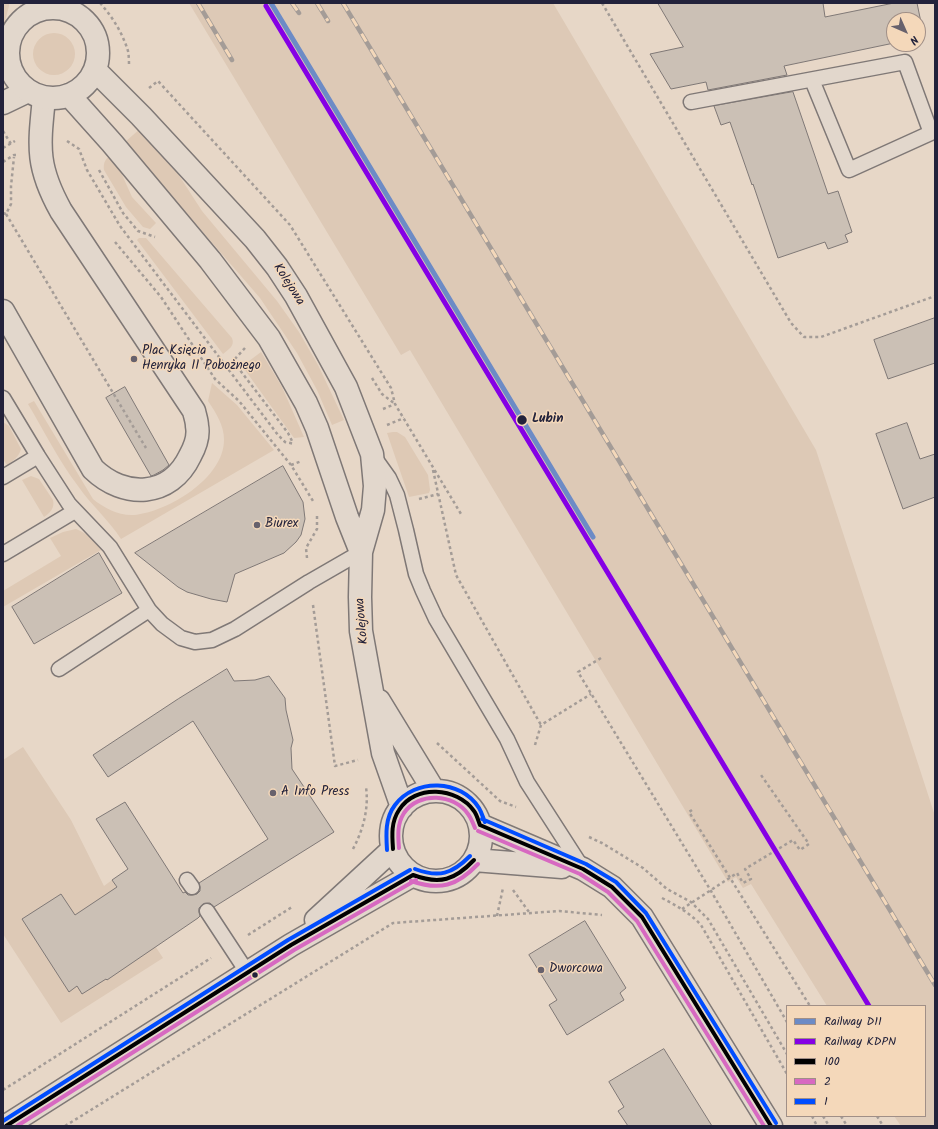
<!DOCTYPE html>
<html>
<head>
<meta charset="utf-8">
<style>
  body { margin:0 }
  #map { position:relative; width:938px; height:1129px; overflow:hidden; background:#e7d7c7; font-family:Kalam,sans-serif }
  canvas { display:block }
  .frame { position:absolute; inset:0; border:4px solid #22223b; pointer-events:none }
  .legend { position:absolute; left:786px; top:1005px; width:140px; height:112px; box-sizing:border-box; background:#f4d8ba; border:1px solid #a08f87; margin:0; padding:5px 7px; list-style:none; font-size:12px; color:#22223b }
  .legend li { display:flex; align-items:center; gap:8px; height:20px }
  .legend b { width:20px; border:1px solid #a08f87 }
  .north { position:absolute; left:886px; top:12px; width:40px; height:40px; box-sizing:border-box; background:#f4d8ba; border:1px solid #a08f87; border-radius:50%; rotate:135deg; font-size:11px; font-weight:700; line-height:16px; text-align:center; color:#22223b }
  .north::after { content:''; display:block; margin:auto; width:14px; height:18px; background:#67616c; clip-path:polygon(50% 0,100% 100%,50% 72%,0 100%) }
</style>
</head>
<body>
<div id="map">
<canvas width="938" height="1129"></canvas>
<div class="frame"></div>
<ul class="legend">
<li><b style="height:5px;background:#6c8bc6"></b>Railway D11</li>
<li><b style="height:5px;background:#8500e5"></b>Railway KDPN</li>
<li><b style="height:5px;background:#000"></b>100</li>
<li><b style="height:5px;background:#d769c1"></b>2</li>
<li><b style="height:5px;background:#004dff"></b>1</li>
</ul>
<div class="north">N</div>
</div>
<script>
const g = document.querySelector('canvas').getContext('2d');
g.lineJoin = 'round';
function fill(path, color) { g.fillStyle = color; g.fill(path, 'evenodd'); }
function trace(path, color, width, dash) { g.strokeStyle = color; g.lineWidth = width; g.lineCap = dash ? 'butt' : 'round'; g.setLineDash(dash || []); g.stroke(path); }
function label(font, color, halo, rows, align = 'center') {
  g.font = font + ' Kalam,sans-serif'; g.lineWidth = 3; g.setLineDash([]); g.textBaseline = 'middle'; g.strokeStyle = halo; g.fillStyle = color; for (const [text, x, y, turn = 0] of rows) {
    g.save(); g.translate(x, y); g.rotate((+turn || 0) * Math.PI / 180); g.textAlign = isNaN(turn) ? turn : align; if (halo) g.strokeText(text, 0, 0); g.fillText(text, 0, 0); g.restore();
  }
}
fill(new Path2D(`
  M 189,3 L 553,3 L 816,450 L 935,816 L 935,1126 L 901,1126 L 894,1116 L 925,1116 L 925,1006 L 827,1006 L 751,884 L 743,888 L 736,877 L 728,882 L 410,350 L 401,355 Z
  M 23,747 L 71,820 L 104,886 L 112,880 L 163,958 L 61,1023 L 3,934 L 3,760 Z`), '#ddc9b6');
fill(new Path2D(`
  M 3,3 L 9,3 L 9,6 L 3,29 Z
  M33 54a21 21 0 1 1 42 0a21 21 0 1 1-42 0Z
  M 141,128 L 169,160 L 202,211 L 277,301 L 299,332 L 318,365 L 344,420 L 332,425 L 317,390 L 297,353 L 260,298 L 125,142 Z
  M 110,155 L 119,168 L 132,197 L 156,223 L 150,229 L 143,227 L 126,207 L 104,170 C 103,163 105,160 110,155 Z
  M 139,238 L 146,238 L 232,338 C 235,346 229,349 223,354 L 137,240 Z
  M 261,352 L 282,387 L 304,437 L 294,438 L 245,370 L 245,364 Z
  M 212,383 L 237,405 L 274,450 L 121,539 C 109,520 91,505 78,486 C 59,461 44,431 28,404 L 34,401 L 93,499 C 104,508 119,516 134,515 C 168,512 224,478 224,440 C 224,425 216,413 208,401 Z
  M 3,422 L 9,426 L 21,449 C 19,457 13,461 7,465 L 3,459 Z
  M 393,432 L 397,432 L 405,437 L 428,475 L 430,490 L 429,493 L 409,497 L 387,433 Z
  M 31,476 L 39,479 L 53,500 C 55,508 50,513 44,517 L 22,480 Z
  M 76,529 C 87,533 94,541 101,550 L 3,607 L 3,591 L 61,556 L 50,538 L 63,532 Z`), '#dec9b5');
const building = new Path2D(`
  M 658,3 L 823,3 L 825,17 L 894,3 L 917,3 L 924,37 L 918,38 L 918,20 L 894,20 L 894,43 L 784,66 L 787,75 L 708,90 L 706,82 L 671,89 L 650,54 L 683,47 Z
  M 793,92 L 828,194 L 838,191 L 852,232 L 845,235 L 848,242 L 828,249 L 825,242 L 778,258 L 753,184 L 752,185 L 730,122 L 721,125 L 714,106 Z
  M 935,318 L 935,363 L 888,379 L 874,340 Z
  M 125,387 L 169,465 L 163,470 L 154,475 L 151,476 L 106,398 Z
  M 907,423 L 920,459 L 935,454 L 935,497 L 903,509 L 876,434 Z
  M 283,466 L 303,502 L 305,519 L 301,535 L 296,542 L 284,553 L 235,574 L 227,602 L 211,599 L 187,592 L 178,587 L 135,553 Z
  M 99,553 L 122,593 L 34,644 L 12,607 Z
  M 227,669 L 234,681 L 255,680 L 269,676 L 285,698 L 286,710 L 293,740 L 291,748 L 292,769 L 334,832 L 214,907 L 210,903 L 203,904 L 199,908 L 199,912 L 200,916 L 198,918 L 107,980 L 106,979 L 82,994 L 77,986 L 69,992 L 22,919 L 61,894 L 75,915 L 117,887 L 112,880 L 128,869 L 96,819 L 125,802 L 183,893 L 185,892 L 188,895 L 192,895 L 197,894 L 200,891 L 200,887 L 199,883 L 268,839 L 193,721 L 108,777 L 93,755 L 178,699 Z
  M 585,921 L 626,988 L 620,993 L 624,1000 L 567,1035 L 549,1005 L 557,1000 L 529,955 Z
  M 664,1049 L 712,1126 L 628,1126 L 618,1111 L 624,1107 L 609,1082 Z`);
fill(building, '#cbc0b5');
trace(building, '#7f7876', 1);
const service = new Path2D(`
  M 812,80 L 849,170 L 935,131
  M 691,102 L 905,62 L 931,133
  M 3,398 L 38,456 L 69,504 L 110,547 L 149,610 L 162,624 L 181,638 L 195,642 L 212,640 L 235,629 L 309,582 L 361,552
  M 374,457 L 389,478 L 397,495 L 406,530 L 416,574 L 423,591 L 436,619 L 507,739 L 527,782 L 583,869
  M 3,477 L 38,456
  M 3,554 L 75,511
  M 59,669 L 149,610
  M 187,880 L 192,887
  M 207,911 L 247,972`);
const minor = new Path2D(`
  M 3,64 L 8,60
  M 3,103 L 28,91
  M 3,311 L 93,469 C 124,499 170,498 190,456 C 195,447 199,436 197,426 C 197,421 195,416 194,411 L 61,211 C 36,166 39,147 44,98`);
const tertiary = new Path2D(`
  M8 53a45 45 0 1 1 90 0a45 45 0 1 1-90 0Z
  M 95,70 L 141,116 L 255,239 L 277,267 L 296,296 L 346,387 L 372,454 L 375,486 L 373,510 L 361,552 L 360,597 L 361,631 L 383,753 L 402,807
  M 69,95 L 112,143 L 210,260 L 269,338 L 306,403 L 317,428 L 347,517 L 361,552
  M 379,701 L 434,791
  M391 836a45 45 0 1 1 90 0a45 45 0 1 1-90 0Z
  M 480,825 L 583,869 L 612,887 L 642,917 L 771,1126
  M 474,860 L 562,867
  M 316,920 L 393,849
  M 6,1126 L 291,945 L 413,875`);
trace(service, '#7f7876', 17);
trace(minor, '#7f7876', 25);
trace(tertiary, '#7f7876', 25);
trace(new Path2D(`
  M 100,3 C 112,16 123,34 128,51 C 129,56 129,62 129,67
  M 602,3 L 791,323 L 804,337 L 821,337 L 935,296
  M 149,88 L 158,81 L 290,225 L 391,388 L 395,404 L 461,514
  M 3,131 L 11,144
  M 67,141 L 79,149 L 87,170 L 120,226 L 278,435 L 285,442 L 295,444
  M 3,148 L 15,141
  M 3,162 L 14,155 L 16,155
  M 99,170 L 123,213 L 138,231 L 155,237
  M 3,213 L 6,214 L 11,204 L 11,186 L 14,157
  M 6,214 L 146,448
  M 115,242 L 161,297 L 215,379 L 239,401 L 291,465 L 313,501
  M 245,348 L 233,361 L 288,433 L 293,443
  M 372,378 L 382,394 L 395,404
  M 383,409 L 395,404
  M 387,425 L 404,418
  M 291,465 L 302,461
  M 433,470 L 456,575 L 541,725
  M 419,499 L 438,494
  M 307,558 L 306,548 L 317,529 L 317,515
  M 313,605 L 335,766 L 358,760
  M 601,658 L 578,672 L 711,891 L 787,1022
  M 437,743 L 500,801 L 516,807
  M 535,745 L 541,725 L 591,694
  M 692,810 L 689,812 L 810,1006
  M 589,837 L 602,843 L 643,868 L 667,889 L 691,902 L 708,919 L 787,1054
  M 353,849 C 363,830 369,809 366,787
  M 513,890 L 529,912
  M 662,898 C 677,906 690,913 701,925 L 787,1074
  M 682,909 L 737,873 L 743,883 L 751,879 L 745,869 L 793,840 L 800,850 L 809,844 L 761,775
  M 497,916 L 503,888
  M 248,935 L 292,907
  M 3,1090 L 211,958
  M 812,1116 L 817,1126
  M 823,1116 L 829,1126
  M 841,1116 L 847,1126
  M 877,1116 L 883,1126
  M 65,1126 L 393,923 L 559,911 L 602,915`), '#a49c97', 2.5, [3, 3]);
trace(service, '#e2d7cc', 14);
trace(minor, '#e2d7cc', 22);
trace(tertiary, '#e2d7cc', 22);
const rail = new Path2D(`
  M 198,3 L 232,60
  M 292,3 L 299,13
  M 317,3 L 328,21
  M 343,3 L 935,985`);
trace(rail, '#a49c97', 4.5);
trace(rail, '#f4d8ba', 3, [9]);
trace(new Path2D(`
  M 480,825 L 583,869 L 612,887 L 642,917 L 771,1126
  M 393,849 C 392,835 391,822 399,810 C 415,784 457,787 474,811 C 477,815 478,820 480,825
  M 413,875 C 440,885 455,880 474,860
  M 6,1126 L 291,945 L 413,875`), '#000', 4);
trace(new Path2D(`
  M 478,831 L 580,874 L 608,892 L 637,921 L 764,1126
  M 399,848 C 398,836 397,824 404,813 C 419,791 454,794 468,814 C 471,818 473,823 475,828
  M 411,881 C 440,891 457,886 478,864
  M 17,1126 L 294,950 L 416,880`), '#d769c1', 4);
trace(new Path2D(`
  M 482,819 L 586,864 L 616,882 L 646,913 L 776,1123
  M 387,850 C 386,834 385,818 395,805 C 415,778 461,779 479,808 C 482,813 483,818 485,822
  M 415,869 C 439,878 452,874 470,856
  M 3,1121 L 288,940 L 410,870`), '#004dff', 4);
trace(new Path2D(`
  M 271,3 L 593,537`), '#6c8bc6', 5);
trace(new Path2D(`
  M 266,6 L 869,1006`), '#8500e5', 5);
for (const [x, y, r, color] of [
  [134,359,4,"#67616c"],
  [522,420,5.5,"#22223b"],
  [257,525,4,"#67616c"],
  [273,793,4,"#67616c"],
  [541,970,4,"#67616c"],
  [255,975,3.5,"#22223b"]
]) { const dot = new Path2D(); dot.arc(x, y, r, 0, 2 * Math.PI); g.fillStyle = color; g.fill(dot); trace(dot, '#f4d8ba', 1.5); }
label('13px', '#22223b', '#f4d8ba', [
  ["Kolejowa",288,285,57],
  ["Kolejowa",363,621,-95]
]);
label('13px', '#22223b', '#f4d8ba', [
  ["Plac Księcia",142,352],
  ["Henryka II Pobożnego",142,367],
  ["Biurex",265,525],
  ["A Info Press",281,793],
  ["Dworcowa",549,970]
], 'left');
label('bold 13px', '#22223b', '#f4d8ba', [
  ["Lubin",532,420]
], 'left');
</script>
</body>
</html>
